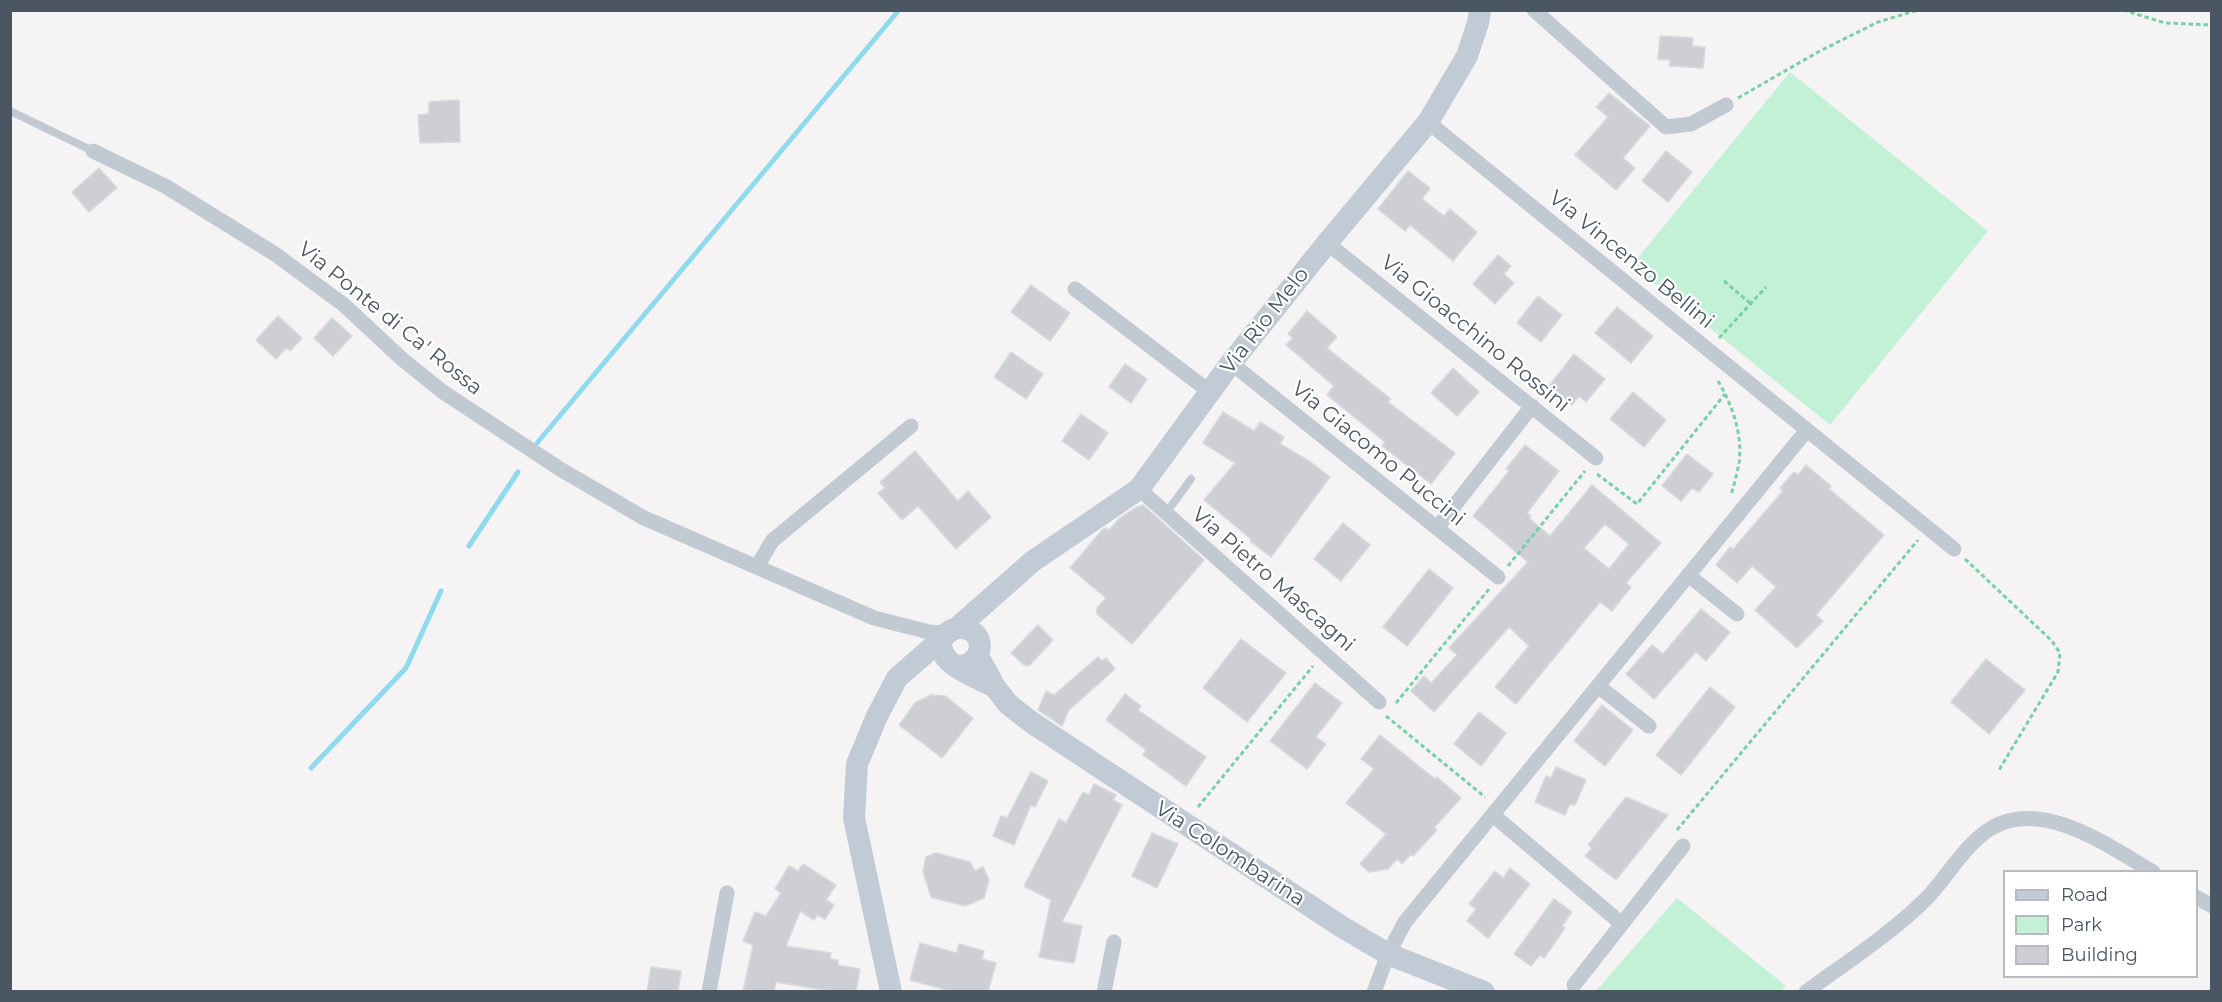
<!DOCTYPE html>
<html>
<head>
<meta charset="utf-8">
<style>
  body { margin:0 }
  #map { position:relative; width:2222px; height:1002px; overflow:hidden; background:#f5f3f3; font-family:Montserrat,sans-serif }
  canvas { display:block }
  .frame { position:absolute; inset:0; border:12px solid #4a5661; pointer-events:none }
  .legend { position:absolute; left:2003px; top:870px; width:195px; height:108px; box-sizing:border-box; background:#fff; border:2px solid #b7bbc0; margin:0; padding:8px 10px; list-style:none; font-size:18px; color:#4a5661 }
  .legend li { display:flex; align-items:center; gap:12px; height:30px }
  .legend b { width:30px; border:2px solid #b7bbc0 }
</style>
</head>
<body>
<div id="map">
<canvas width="2222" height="1002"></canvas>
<div class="frame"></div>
<ul class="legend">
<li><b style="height:8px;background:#c1cbd6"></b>Road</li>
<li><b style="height:16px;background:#c3f1d5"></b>Park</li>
<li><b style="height:16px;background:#cdcfd5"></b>Building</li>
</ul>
</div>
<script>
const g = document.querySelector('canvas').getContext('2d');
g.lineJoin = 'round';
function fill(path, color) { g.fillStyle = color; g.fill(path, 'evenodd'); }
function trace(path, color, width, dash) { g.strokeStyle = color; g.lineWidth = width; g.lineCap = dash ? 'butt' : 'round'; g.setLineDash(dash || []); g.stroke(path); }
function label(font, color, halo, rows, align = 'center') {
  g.font = font + ' Montserrat,sans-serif'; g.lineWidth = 4.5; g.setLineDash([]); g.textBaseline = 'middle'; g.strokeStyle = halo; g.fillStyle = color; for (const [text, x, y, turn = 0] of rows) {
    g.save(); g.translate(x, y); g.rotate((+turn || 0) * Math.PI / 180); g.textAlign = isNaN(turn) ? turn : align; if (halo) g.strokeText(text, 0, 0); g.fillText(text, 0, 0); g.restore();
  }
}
fill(new Path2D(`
  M 1790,72 L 1988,231 L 1830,425 L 1632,265 Z
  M 1677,898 L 1786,986 L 1779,992 L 1596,991 Z`), '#c3f1d5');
trace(new Path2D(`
  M 537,443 L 899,10
  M 469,546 L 518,472
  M 311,768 L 406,668 L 441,591`), '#90daee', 5);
const building = new Path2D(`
  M 1660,36 L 1693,38 L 1692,46 L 1705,47 L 1703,68 L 1669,66 L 1670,60 L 1658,59 Z
  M 1609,93 L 1650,126 L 1623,158 L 1635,168 L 1616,190 L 1575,155 L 1608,117 L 1596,107 Z
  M 459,100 L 460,142 L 420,143 L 418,115 L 429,114 L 429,102 Z
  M 1666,151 L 1692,172 L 1668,202 L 1642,181 Z
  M 99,168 L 117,188 L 89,212 L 72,192 Z
  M 1408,171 L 1430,188 L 1422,199 L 1444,216 L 1450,209 L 1477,232 L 1453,261 L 1410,225 L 1405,231 L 1378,209 Z
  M 1498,255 L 1511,266 L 1504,274 L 1514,283 L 1495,304 L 1473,284 Z
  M 1031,285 L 1070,313 L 1050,341 L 1011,312 Z
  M 1538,296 L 1562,315 L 1541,342 L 1517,323 Z
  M 1617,307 L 1653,336 L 1631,363 L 1595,333 Z
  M 1307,311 L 1337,337 L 1327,348 L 1391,399 L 1388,402 L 1455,453 L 1431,484 L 1382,446 L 1385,442 L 1327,395 L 1334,386 L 1286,345 L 1293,338 L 1288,334 Z
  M 278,316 L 302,338 L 290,351 L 286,348 L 276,359 L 256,340 Z
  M 332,318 L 352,336 L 333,356 L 314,338 Z
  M 1011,352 L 1043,374 L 1026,399 L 994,377 Z
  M 1574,354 L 1605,379 L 1586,402 L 1579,396 L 1572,405 L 1549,386 Z
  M 1125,364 L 1147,379 L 1131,403 L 1109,387 Z
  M 1453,368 L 1479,392 L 1457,416 L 1431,393 Z
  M 1633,392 L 1666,420 L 1644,447 L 1610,419 Z
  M 1223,412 L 1254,431 L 1260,422 L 1284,437 L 1280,444 L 1309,461 L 1330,477 L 1271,557 L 1250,541 L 1251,539 L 1204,500 L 1235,463 L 1203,443 Z
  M 1081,414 L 1108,433 L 1089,460 L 1062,441 Z
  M 1525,445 L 1559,471 L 1527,513 L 1531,516 L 1529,518 L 1550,536 L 1592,485 L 1661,543 L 1626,583 L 1631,587 L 1612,611 L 1600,602 L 1516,704 L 1495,687 L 1529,646 L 1509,627 L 1434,712 L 1411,691 L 1424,676 L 1431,683 L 1457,655 L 1449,648 L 1528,562 L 1473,516 L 1509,471 L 1506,469 ZM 1605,524 L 1629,544 L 1609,569 L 1584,548 Z
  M 915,451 L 958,501 L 968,491 L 991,517 L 956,549 L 918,506 L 902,520 L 878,493 L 885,488 L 880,482 Z
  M 1687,454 L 1713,474 L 1699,492 L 1692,488 L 1681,501 L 1662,486 Z
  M 1806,465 L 1831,486 L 1829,489 L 1884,535 L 1816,615 L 1823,621 L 1797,648 L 1755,610 L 1776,587 L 1752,566 L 1737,583 L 1716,565 L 1730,547 L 1733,549 L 1783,491 L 1780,488 L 1794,472 L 1798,475 Z
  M 1143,505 L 1204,560 L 1132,644 L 1097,614 L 1097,608 L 1106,598 L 1070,568 L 1102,530 L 1106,528 L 1109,530 L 1120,518 L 1137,507 Z
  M 1343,523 L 1370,545 L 1341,581 L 1314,559 Z
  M 1429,569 L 1453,588 L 1407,646 L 1383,627 Z
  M 1701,609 L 1730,632 L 1706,661 L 1696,652 L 1654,699 L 1626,674 L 1652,645 L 1663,654 Z
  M 1038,625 L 1053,640 L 1030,665 L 1024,665 L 1011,653 Z
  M 1241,639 L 1286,673 L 1247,722 L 1203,688 Z
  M 1098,657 L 1102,661 L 1106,658 L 1115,669 L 1069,710 L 1062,726 L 1038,710 L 1046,691 L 1054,695 Z
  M 1986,659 L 2025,690 L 1989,734 L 1951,702 Z
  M 1315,683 L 1342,703 L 1316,737 L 1326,744 L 1307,769 L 1270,741 Z
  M 1710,687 L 1735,707 L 1681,775 L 1656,755 Z
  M 1125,694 L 1141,706 L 1138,710 L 1206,757 L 1186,786 L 1143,755 L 1146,750 L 1106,720 Z
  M 931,695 L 945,696 L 973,718 L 942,758 L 899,725 L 915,703 Z
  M 1602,705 L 1633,730 L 1605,766 L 1574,741 Z
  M 1479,712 L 1506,733 L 1481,766 L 1454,744 Z
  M 1380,735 L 1435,779 L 1437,777 L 1461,798 L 1434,828 L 1437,830 L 1413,856 L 1411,854 L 1402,864 L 1397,859 L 1388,869 L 1369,872 L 1360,864 L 1386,834 L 1346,803 L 1374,769 L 1361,759 Z
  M 1556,767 L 1586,780 L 1575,805 L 1570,804 L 1565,815 L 1535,802 L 1546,776 L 1551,778 Z
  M 1031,772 L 1048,781 L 1035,807 L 1031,805 L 1014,845 L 993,836 L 1001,816 L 1007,818 Z
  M 1094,784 L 1116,795 L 1113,800 L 1122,805 L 1062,922 L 1082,926 L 1074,963 L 1043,958 L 1039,957 L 1051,900 L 1024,886 L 1059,819 L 1066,823 L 1083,792 L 1089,795 Z
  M 1626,797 L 1668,815 L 1616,880 L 1585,856 L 1592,848 L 1588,845 Z
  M 1152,833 L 1178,844 L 1157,888 L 1132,876 Z
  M 936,853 L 970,862 L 975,871 L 983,867 L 989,880 L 984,898 L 965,906 L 931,897 L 923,871 L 926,857 Z
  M 803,864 L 836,885 L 826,900 L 834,905 L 825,919 L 817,915 L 814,920 L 800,911 L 786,946 L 831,953 L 830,959 L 838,960 L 838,965 L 860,969 L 856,992 L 835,992 L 776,982 L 774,992 L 743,992 L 753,945 L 743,941 L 755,912 L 766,916 L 781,893 L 775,889 L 789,866 L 798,871 Z
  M 1510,868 L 1530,884 L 1488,938 L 1467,921 L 1476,909 L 1469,904 L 1495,871 L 1503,878 Z
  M 1554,899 L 1572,912 L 1562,926 L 1565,928 L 1544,958 L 1540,955 L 1531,966 L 1514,954 Z
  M 920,943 L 957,953 L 959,944 L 984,951 L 982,959 L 996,963 L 988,992 L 954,992 L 910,980 Z
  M 651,967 L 681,971 L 678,992 L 647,992 Z`);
fill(building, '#cdcfd5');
trace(building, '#d7d9de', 1.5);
trace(new Path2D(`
  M 2123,10 L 2165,23 L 2212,25
  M 1738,98 L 1818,52 L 1878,22 L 1918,10
  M 1724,281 L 1751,304
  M 1719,338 L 1766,287
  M 1718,381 C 1732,404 1743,435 1739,463 C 1737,474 1734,485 1731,495
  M 1597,474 L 1637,504 L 1725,394
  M 1965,559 L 2052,641 L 2060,653 L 2058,672 L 1999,770
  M 1508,566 L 1585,471
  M 1396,703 L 1489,589
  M 1386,716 L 1485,797
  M 1198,807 L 1313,666
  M 1677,830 L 1918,540`), '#7ad0a6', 3, [4.5, 3]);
trace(new Path2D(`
  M 10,111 L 93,151
  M 1166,513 L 1191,479`), '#c1cad2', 8);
trace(new Path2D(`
  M 1534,10 L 1666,127 L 1691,124 L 1726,105
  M 93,151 L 165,186 L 275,254 L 344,305 L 402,359 L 443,392 L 560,469 L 644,518 L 874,618 L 929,632 L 946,633
  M 1327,243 L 1596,458
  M 1075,289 L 1210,392
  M 1231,363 L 1498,577
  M 1807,430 L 1954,549
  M 1139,489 L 1379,702
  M 1437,528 L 1532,406
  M 757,567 L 772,541 L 911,426
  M 1688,575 L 1737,614
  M 1598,686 L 1649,726
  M 1493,815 L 1622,924
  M 2196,897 L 2212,906
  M 1574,985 L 1683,846
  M 709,992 L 727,893
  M 1104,992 L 1114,942
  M 1374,992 L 1388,954 L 1405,922 L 1807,430 L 1428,122
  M 1806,992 C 1847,962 1889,935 1925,900 C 1947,878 1963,846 1990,829 C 2041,797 2109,846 2153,872`), '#c1cad2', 15);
trace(new Path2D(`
  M 957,628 L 1033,561 L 1139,489 L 1231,363 L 1327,243 L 1428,122 L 1467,56 L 1478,23 L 1480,10
  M 978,656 L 995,687 L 1008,704 L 1031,722 L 1342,927 L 1388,954 L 1484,992
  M 958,666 C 984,666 988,632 963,628 C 956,627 947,631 943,638 C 931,662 978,678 995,687
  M 891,992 L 854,818 L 857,764 L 877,716 L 897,678 L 943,638`), '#c1cbd6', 22);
label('21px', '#4a5661', '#fff', [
  ["Via Vincenzo Bellini",1631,260,39],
  ["Via Ponte di Ca' Rossa",390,319,39],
  ["Via Rio Melo",1265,321,-52],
  ["Via Gioacchino Rossini",1475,334,39],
  ["Via Giacomo Puccini",1378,454,39],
  ["Via Pietro Mascagni",1273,580,41],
  ["Via Colombarina",1230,854,33]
]);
</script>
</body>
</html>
